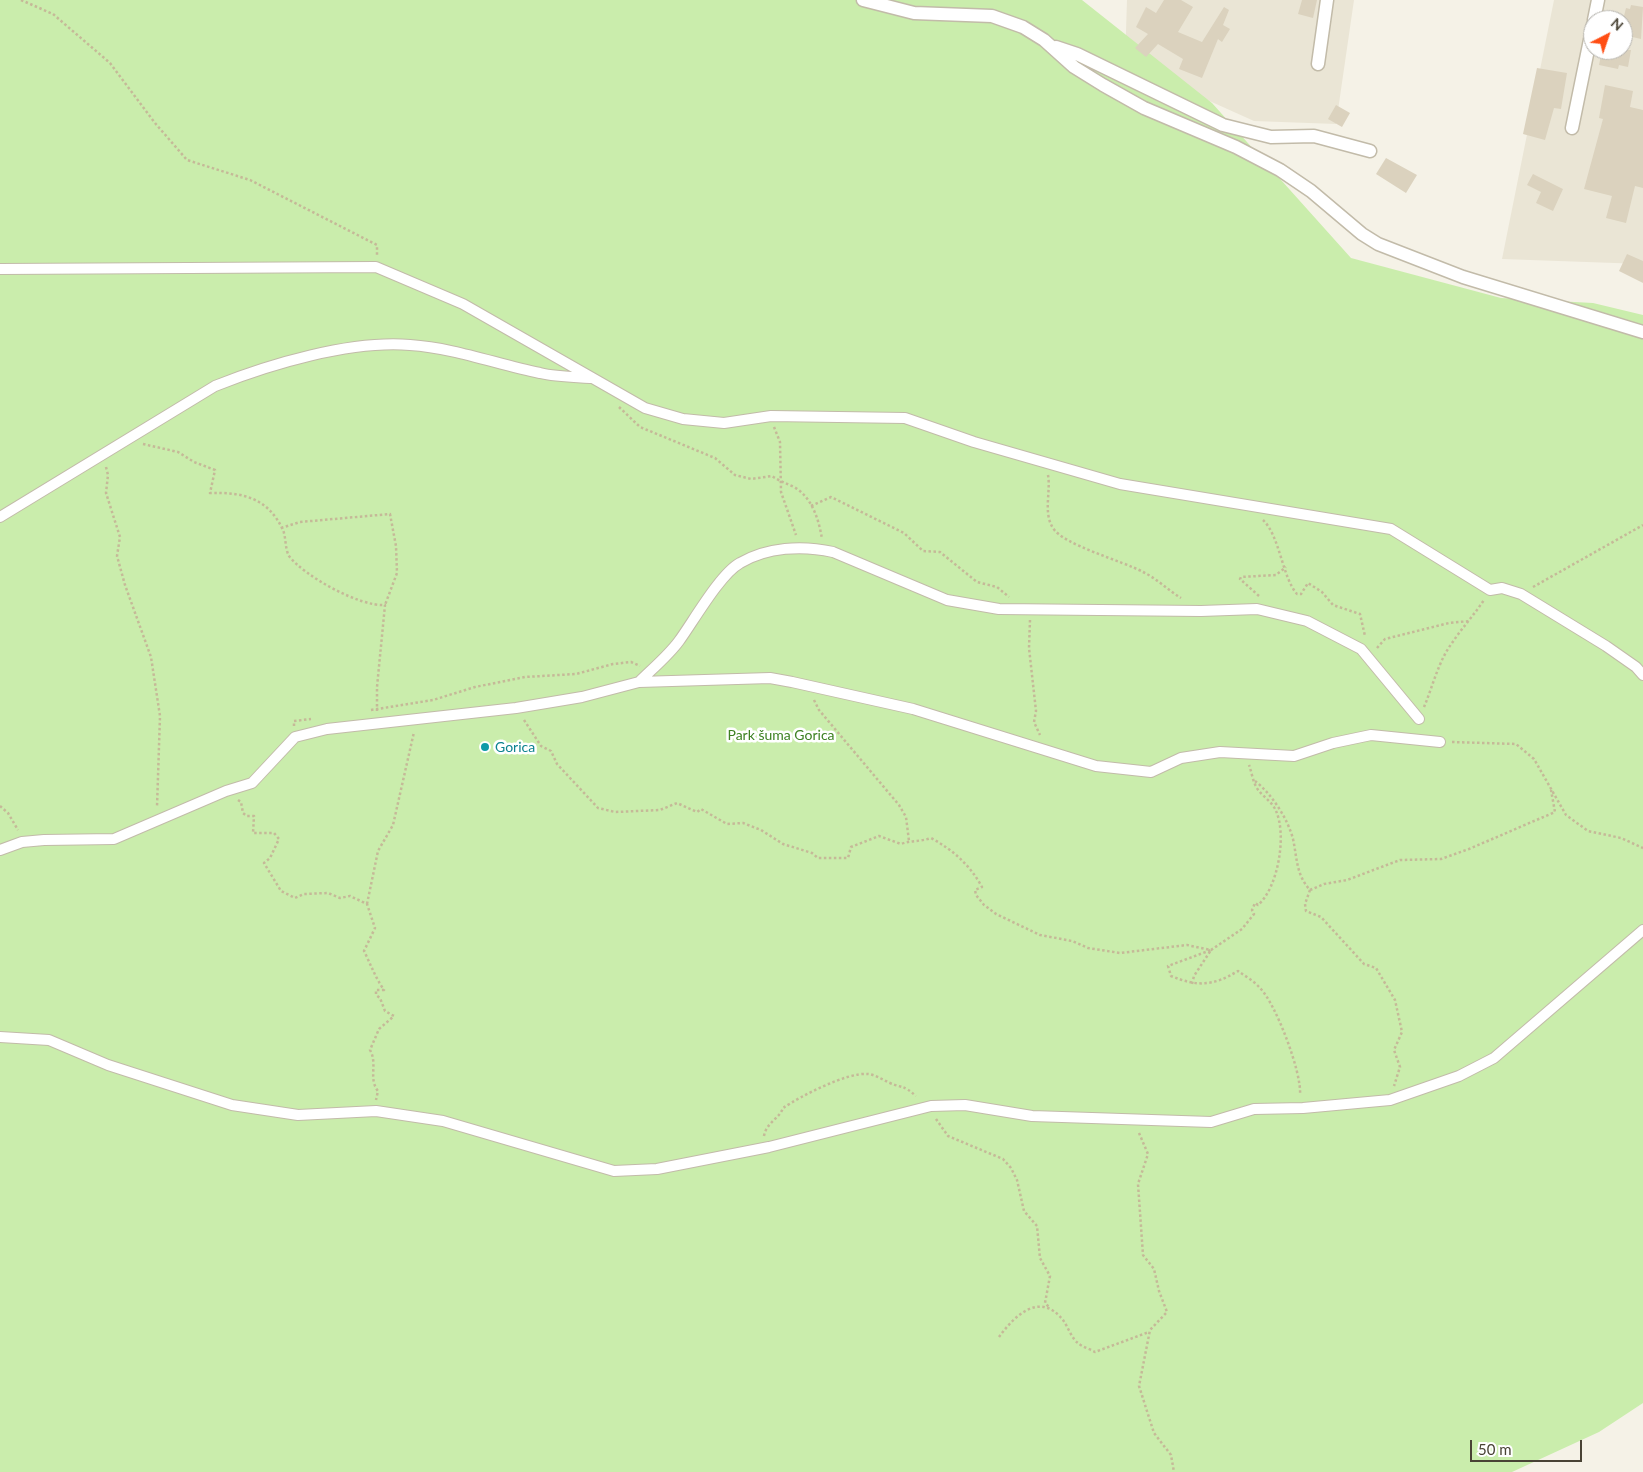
<!DOCTYPE html>
<html>
<head>
<meta charset="utf-8">
<style>
  body { margin:0 }
  #map { position:relative; width:1643px; height:1472px; overflow:hidden; background:#f5f2e7; font-family:Lato,sans-serif }
  canvas { display:block }
  .north { position:absolute; left:1583px; top:10px; width:50px; height:50px; box-sizing:border-box; background:#fff; border:1px solid #b6b4ae; border-radius:50%; rotate:41deg; font-size:14px; font-weight:700; line-height:20px; text-align:center; color:#494335 }
  .north::after { content:''; display:block; margin:auto; width:18px; height:22px; background:#ff4e14; clip-path:polygon(50% 0,100% 100%,50% 72%,0 100%) }
  .scale { position:absolute; left:1470px; top:1440px; width:112px; height:22px; box-sizing:border-box; border:2px solid #494335; border-top:0; padding-left:6px; font-size:15px; line-height:18px; white-space:nowrap; color:#494335; -webkit-text-stroke:4px #fff; paint-order:stroke }
</style>
</head>
<body>
<div id="map">
<canvas width="1643" height="1472"></canvas>
<div class="north">N</div>
<div class="scale">50 m</div>
</div>
<script>
const g = document.querySelector('canvas').getContext('2d');
g.lineJoin = 'round';
function fill(path, color) { g.fillStyle = color; g.fill(path, 'evenodd'); }
function trace(path, color, width, dash) { g.strokeStyle = color; g.lineWidth = width; g.lineCap = dash ? 'butt' : 'round'; g.setLineDash(dash || []); g.stroke(path); }
function label(font, color, halo, rows, align = 'center') {
  g.font = font + ' Lato,sans-serif'; g.lineWidth = 5; g.setLineDash([]); g.textBaseline = 'middle'; g.strokeStyle = halo; g.fillStyle = color; for (const [text, x, y, turn = 0] of rows) {
    g.save(); g.translate(x, y); g.rotate((+turn || 0) * Math.PI / 180); g.textAlign = isNaN(turn) ? turn : align; if (halo) g.strokeText(text, 0, 0); g.fillText(text, 0, 0); g.restore();
  }
}
fill(new Path2D(`
  M 1127,0 L 1354,0 L 1336,124 L 1254,121 L 1125,63 Z
  M 1554,0 L 1643,0 L 1643,264 L 1502,259 ZM 1593,20 L 1623,20 L 1623,50 L 1593,50 Z`), '#eae5d5');
fill(new Path2D(`
  M 0,0 L 1082,0 L 1212,103 L 1351,258 L 1501,298 L 1593,303 L 1643,315 L 1643,1403 L 1599,1432 L 1512,1472 L 0,1472 Z`), '#caedac');
fill(new Path2D(`
  M 1164,0 L 1181,0 L 1193,7 L 1178,32 L 1202,42 L 1224,7 L 1229,10 L 1223,25 L 1230,29 L 1222,42 L 1218,39 L 1202,78 L 1179,69 L 1183,59 L 1158,44 L 1146,57 L 1135,48 L 1148,34 L 1136,27 L 1146,7 L 1156,13 Z
  M 1302,0 L 1317,0 L 1313,18 L 1298,14 Z
  M 1631,5 L 1643,7 L 1641,39 L 1624,35 L 1627,21 L 1623,20 L 1626,8 L 1630,9 Z
  M 1602,50 L 1617,52 L 1617,50 L 1631,50 L 1628,67 L 1619,65 L 1618,69 L 1599,65 Z
  M 1537,68 L 1567,73 L 1561,109 L 1554,108 L 1545,140 L 1523,134 Z
  M 1605,85 L 1633,91 L 1630,107 L 1643,110 L 1643,188 L 1635,186 L 1626,223 L 1606,218 L 1612,196 L 1584,189 L 1603,119 L 1599,118 Z
  M 1336,105 L 1350,113 L 1342,127 L 1328,119 Z
  M 1386,158 L 1417,175 L 1406,193 L 1376,174 Z
  M 1533,174 L 1563,189 L 1553,211 L 1536,203 L 1541,192 L 1527,185 Z
  M 1627,254 L 1643,261 L 1643,283 L 1619,271 Z`), '#dbd2be');
const pedestrian = new Path2D(`
  M 0,269 L 376,267 L 463,304 L 645,408 L 683,419 L 724,423 L 771,416 L 905,418 L 974,442 L 1120,484 L 1391,529 L 1490,590 L 1502,588 L 1521,594 L 1606,646 L 1636,667 L 1643,675
  M 0,517 L 215,386 C 270,364 351,340 410,345 C 455,348 496,364 540,373 C 556,377 575,377 592,378
  M 639,682 C 652,669 668,656 679,641 C 693,622 720,574 740,563 C 767,547 802,545 833,552 L 947,600 L 999,609 L 1201,611 L 1257,609 L 1307,621 L 1361,649 L 1419,719
  M 0,850 L 22,842 L 44,840 L 114,839 L 226,791 L 252,783 L 295,737 L 327,729 L 516,708 L 582,697 L 639,682 L 770,678 L 792,682 L 913,709 L 1096,766 L 1151,772 L 1181,758 L 1220,752 L 1294,756 L 1333,743 L 1371,735 L 1440,742
  M 0,1037 L 49,1040 L 108,1065 L 232,1105 L 298,1115 L 376,1111 L 443,1121 L 614,1171 L 657,1169 L 769,1147 L 931,1106 L 965,1105 L 1032,1116 L 1211,1122 L 1254,1109 L 1303,1108 L 1390,1100 L 1459,1076 L 1494,1058 L 1643,930`);
const minor = new Path2D(`
  M 863,0 L 914,13 L 992,16 L 1023,27 L 1044,40 L 1074,67 L 1103,85 L 1144,108 L 1236,147 L 1280,170 L 1311,191 L 1362,234 L 1378,244 L 1463,277 L 1643,332
  M 1594,20 L 1598,0
  M 1056,47 L 1077,54 L 1223,125 L 1271,137 L 1314,136 L 1370,151
  M 1318,64 L 1327,0
  M 1572,128 L 1593,25`);
trace(pedestrian, '#c2bba9', 12);
trace(minor, '#c2bba9', 15);
trace(new Path2D(`
  M 21,0 L 53,14 L 110,63 L 155,123 L 187,160 L 250,180 L 377,245 L 377,255
  M 619,407 L 640,427 L 715,458 L 735,475 L 751,479 L 772,476 C 779,481 786,483 794,487 C 812,497 819,520 822,539
  M 774,427 L 780,442 L 781,492 L 796,535
  M 143,444 L 178,452 L 194,462 L 215,470 L 210,493 C 243,492 268,498 283,530 C 286,537 285,549 289,556 C 304,576 360,607 385,605 L 377,687 L 377,711
  M 106,467 L 108,475 L 106,493 L 120,537 L 117,556 L 125,585 L 151,657 L 160,716 L 157,807
  M 1048,475 C 1051,491 1043,513 1053,528 C 1063,545 1123,561 1143,572 C 1156,578 1168,590 1181,598
  M 811,506 L 831,497 L 904,533 L 923,551 L 940,552 L 977,582 L 997,587 L 1009,597
  M 1263,520 C 1280,536 1282,577 1297,594 L 1301,594 L 1308,583 L 1322,592 L 1333,605 L 1360,614 L 1365,636
  M 281,528 L 300,522 L 390,514 L 396,546 L 397,573 L 385,605
  M 1533,587 L 1643,525
  M 1259,596 L 1240,579 L 1241,577 L 1276,575 L 1286,567
  M 1030,620 L 1029,648 L 1036,711 L 1034,722 L 1040,735
  M 1377,648 L 1385,639 L 1449,623 L 1470,621
  M 814,700 L 819,710 L 899,805 L 906,817 L 909,841
  M 1424,707 C 1433,686 1438,662 1452,643 C 1462,628 1474,615 1484,600
  M 371,710 L 433,700 L 475,687 L 525,677 L 576,674 L 613,664 L 631,662 L 640,666
  M 524,720 L 541,746 L 551,751 L 557,764 L 598,808 L 615,812 L 660,810 L 677,803 L 697,812 L 701,809 L 727,824 L 743,823 L 761,830 L 783,844 L 812,853 L 818,858 L 848,858 L 851,847 L 879,836 L 901,844 C 911,840 920,842 931,838 C 953,850 970,865 982,887 L 975,890 L 976,895 L 984,905 L 996,914 L 1040,935 L 1072,941 L 1088,948 L 1120,953 L 1187,945 L 1211,950 L 1242,929 L 1254,914 L 1252,910 L 1255,903 L 1258,905 C 1278,888 1287,835 1276,811 C 1273,803 1264,797 1259,791 C 1253,784 1252,773 1249,765
  M 294,726 L 294,721 L 311,719
  M 1452,742 L 1516,744 L 1534,759 L 1566,815 L 1588,831 L 1621,838 L 1643,848
  M 1255,781 C 1271,793 1288,819 1293,839 C 1297,857 1296,875 1310,890 L 1324,884 L 1347,880 L 1400,860 L 1441,859 L 1469,849 L 1555,812 L 1551,790
  M 238,800 L 241,802 L 243,813 L 247,816 L 254,816 L 253,833 L 274,833 L 279,839 L 270,858 L 264,863 L 281,891 L 295,898 L 304,894 L 328,893 L 340,898 L 350,896 L 367,904 L 375,928 L 364,951 C 371,965 375,977 384,990 L 376,990 L 376,995 L 380,998 L 385,1011 L 394,1016 L 379,1029 L 370,1050 C 378,1064 368,1078 378,1091 L 376,1100
  M 0,806 L 8,813 L 18,830
  M 1310,890 L 1305,904 L 1306,911 L 1321,917 L 1364,964 L 1376,968 L 1395,1000 L 1402,1032 L 1394,1050 L 1400,1067 L 1394,1086
  M 367,904 L 378,851 L 393,825 L 414,732
  M 1192,984 L 1194,976 L 1211,950 L 1168,966 L 1171,976 C 1198,987 1213,986 1238,971 C 1245,976 1254,981 1260,988 C 1276,1004 1302,1073 1300,1095
  M 936,1119 L 948,1136 L 1003,1159 L 1011,1168 L 1017,1180 L 1024,1211 L 1037,1226 L 1040,1258 L 1050,1276 L 1045,1303 L 1049,1307
  M 1139,1133 L 1148,1154 L 1138,1184 L 1143,1255 L 1154,1269 L 1159,1291 L 1167,1312 L 1150,1330 L 1139,1386 L 1154,1433 L 1171,1455 L 1174,1472
  M 764,1136 C 766,1123 779,1119 783,1108 C 801,1096 847,1072 868,1074 C 876,1075 883,1080 890,1083 C 904,1089 902,1084 916,1096
  M 999,1337 C 1015,1315 1040,1291 1063,1320 C 1068,1327 1072,1339 1078,1343 C 1082,1347 1090,1349 1095,1352 L 1149,1332`), '#c5b998', 2.5, [2.5, 2.5]);
trace(pedestrian, '#fff', 10);
trace(minor, '#fff', 12);
for (const [x, y, r, color] of [
  [485,747,5,"#0f9aa8"]
]) { const dot = new Path2D(); dot.arc(x, y, r, 0, 2 * Math.PI); g.fillStyle = color; g.fill(dot); trace(dot, '#fff', 2); }
label('14px', '#3d8122', '#fff', [
  ["Park šuma Gorica",781,735]
]);
label('14px', '#0d838f', '#fff', [
  ["Gorica",495,747]
], 'left');
</script>
</body>
</html>
